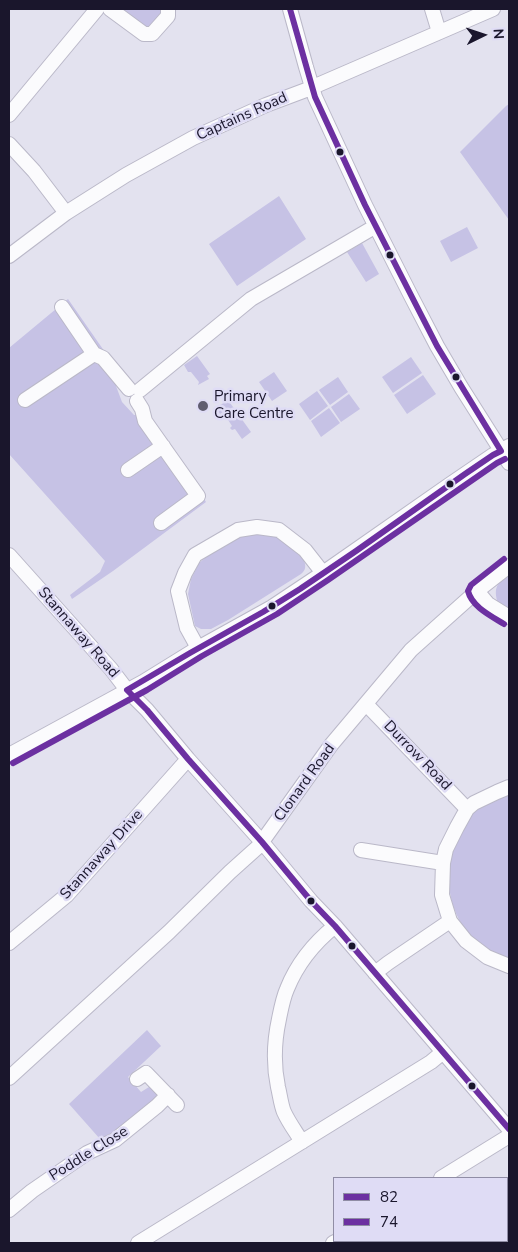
<!DOCTYPE html>
<html>
<head>
<meta charset="utf-8">
<style>
  body { margin:0 }
  #map { position:relative; width:518px; height:1252px; overflow:hidden; background:#e3e2ef; font-family:"Nunito Sans",sans-serif }
  canvas { display:block }
  .frame { position:absolute; inset:0; border:10px solid #1a162c; pointer-events:none }
  .legend { position:absolute; left:333px; top:1177px; width:175px; height:65px; box-sizing:border-box; background:#dfdcf5; border:1px solid #908da5; margin:0; padding:6px 9px; list-style:none; font-size:15px; color:#1a162c }
  .legend li { display:flex; align-items:center; gap:10px; height:25px }
  .legend b { width:25px; border:1px solid #908da5 }
  .north { position:absolute; left:458px; top:10px; width:50px; height:50px; -webkit-text-stroke:4px #dfdcf5; paint-order:stroke; rotate:86deg; font-size:14px; font-weight:700; line-height:20px; text-align:center; color:#1a162c }
  .north::after { content:''; display:block; margin:auto; width:18px; height:22px; background:#1a162c; clip-path:polygon(50% 0,100% 100%,50% 72%,0 100%) }
</style>
</head>
<body>
<div id="map">
<canvas width="518" height="1252"></canvas>
<div class="frame"></div>
<ul class="legend">
<li><b style="height:6px;background:#6c30a1"></b>82</li>
<li><b style="height:6px;background:#6c30a1"></b>74</li>
</ul>
<div class="north">N</div>
</div>
<script>
const g = document.querySelector('canvas').getContext('2d');
g.lineJoin = 'round';
function fill(path, color) { g.fillStyle = color; g.fill(path, 'evenodd'); }
function trace(path, color, width, dash) { g.strokeStyle = color; g.lineWidth = width; g.lineCap = dash ? 'butt' : 'round'; g.setLineDash(dash || []); g.stroke(path); }
function label(font, color, halo, rows, align = 'center') {
  g.font = font + ' "Nunito Sans",sans-serif'; g.lineWidth = 5; g.setLineDash([]); g.textBaseline = 'middle'; g.strokeStyle = halo; g.fillStyle = color; for (const [text, x, y, turn = 0] of rows) {
    g.save(); g.translate(x, y); g.rotate((+turn || 0) * Math.PI / 180); g.textAlign = isNaN(turn) ? turn : align; if (halo) g.strokeText(text, 0, 0); g.fillText(text, 0, 0); g.restore();
  }
}
fill(new Path2D(`
  M 118,9 L 163,9 L 164,16 L 151,29 L 142,29 Z
  M 509,104 L 509,220 L 460,152 L 506,106 Z
  M 279,196 L 306,239 L 237,286 L 209,244 Z
  M 467,227 L 478,248 L 451,262 L 440,241 Z
  M 362,243 L 379,274 L 366,282 L 347,252 Z
  M 68,299 L 123,378 L 116,386 L 122,402 L 134,415 L 147,415 L 206,502 L 113,571 L 72,599 L 70,595 L 100,572 L 105,561 L 9,454 L 9,348 Z
  M 197,356 L 210,374 L 207,376 L 209,379 L 198,385 L 199,382 L 191,372 L 188,372 L 184,365 Z
  M 411,357 L 422,373 L 393,393 L 382,377 Z
  M 274,372 L 287,391 L 272,401 L 259,382 Z
  M 423,375 L 436,394 L 407,414 L 394,395 Z
  M 338,377 L 348,392 L 330,405 L 319,390 Z
  M 317,391 L 328,406 L 310,420 L 299,404 Z
  M 349,394 L 360,409 L 341,422 L 331,407 Z
  M 228,400 L 251,432 L 242,439 L 235,429 L 232,430 L 230,428 L 232,426 L 223,412 L 220,414 L 216,408 Z
  M 329,408 L 340,423 L 321,437 L 311,421 Z
  M 249,535 L 273,535 L 282,538 L 304,560 C 306,566 306,570 301,574 L 228,620 L 211,629 L 201,629 L 195,626 L 188,594 L 191,579 L 199,563 L 211,553 L 237,538 Z
  M 509,573 L 509,611 L 498,604 C 493,587 497,584 509,573 Z
  M 509,792 L 509,962 C 499,957 487,953 478,946 C 472,942 468,933 464,928 C 441,893 445,849 470,816 C 479,804 496,798 509,792 Z
  M 147,1030 L 161,1046 L 128,1077 L 141,1092 L 149,1087 L 157,1090 L 156,1097 L 123,1127 L 100,1139 L 69,1104 Z`), '#c6c2e5');
const minor = new Path2D(`
  M 110,9 L 144,34 L 152,34 L 168,16 L 168,9
  M 290,9 L 306,67 L 315,97 L 365,205 L 410,294 L 437,346 L 461,387 L 509,463
  M 432,9 L 439,32
  M 9,115 L 97,9
  M 9,144 L 34,171 L 66,213
  M 9,256 L 66,213 L 126,175 L 193,138 L 266,105 L 306,90 L 493,9
  M 62,307 L 94,354
  M 140,390 L 251,299 L 376,226
  M 25,400 L 94,354 L 103,358 L 129,389
  M 137,401 L 142,409 L 145,421 L 198,496 L 161,523
  M 128,470 L 163,446
  M 9,555 L 111,669 L 127,690 L 147,710 L 188,759 L 262,842 L 311,901 L 335,926 L 509,1129
  M 477,591 L 488,604 L 509,617
  M 198,648 L 187,628 L 178,591 L 185,573 L 195,555 L 238,530 L 257,527 L 279,530 L 305,550 L 323,573
  M 366,704 L 467,809
  M 9,755 L 143,682 L 198,648 L 272,607 L 323,573 L 449,485 L 493,455 L 509,446
  M 509,787 L 497,792 L 474,803 L 467,809 L 457,827 L 446,849 L 443,863 L 442,895 L 450,921 L 466,941 L 487,957 L 509,966
  M 361,850 L 443,863
  M 9,943 L 67,895 L 188,759
  M 375,973 L 388,963 L 450,921
  M 9,1078 L 169,932 L 230,872 L 259,846 L 331,745 L 411,650 L 477,591 L 509,566
  M 137,1079 L 146,1073 L 177,1105
  M 302,1142 C 296,1132 289,1123 284,1112 C 281,1105 280,1095 278,1087 C 273,1063 274,1042 279,1019 C 281,1009 283,998 287,989 C 297,964 314,943 335,926
  M 441,1178 L 509,1136
  M 9,1210 L 32,1191 L 87,1153 L 115,1140 L 157,1106 L 168,1095
  M 473,1241 L 475,1243
  M 138,1243 L 431,1062 L 443,1052
  M 333,1243 L 337,1241`);
trace(minor, '#bab8c8', 16);
trace(minor, '#fbfbfd', 14);
trace(new Path2D(`
  M 290,9 L 315,97 L 365,205 L 437,346 L 501,451
  M 501,451 L 493,455 L 465,474 L 356,551 L 300,589 L 263,612 L 190,653 L 127,690 L 147,710 L 188,759 L 262,842 L 311,901 L 335,926 L 509,1129`), '#6c30a1', 6);
trace(new Path2D(`
  M 504,559 L 471,585 L 468,591 C 472,607 491,616 504,624
  M 13,763 L 147,690 L 202,656 L 277,614 L 328,580 L 497,463 L 505,459`), '#6c30a1', 6);
for (const [x, y, r, color] of [
  [340,152,4.5,"#1a162c"],
  [390,255,4.5,"#1a162c"],
  [456,377,4.5,"#1a162c"],
  [203,406,6,"#605d70"],
  [450,484,4.5,"#1a162c"],
  [272,606,4.5,"#1a162c"],
  [311,901,4.5,"#1a162c"],
  [352,946,4.5,"#1a162c"],
  [472,1086,4.5,"#1a162c"]
]) { const dot = new Path2D(); dot.arc(x, y, r, 0, 2 * Math.PI); g.fillStyle = color; g.fill(dot); trace(dot, '#dfdcf5', 2); }
label('15px', '#1a162c', '#dfdcf5', [
  ["Captains Road",242,117,-24],
  ["Stannaway Road",78,633,49],
  ["Durrow Road",417,756,46],
  ["Clonard Road",305,783,-54],
  ["Stannaway Drive",102,855,-48],
  ["Poddle Close",89,1154,-32]
]);
label('15px', '#1a162c', '#dfdcf5', [
  ["Primary",214,397],
  ["Care Centre",214,414]
], 'left');
</script>
</body>
</html>
